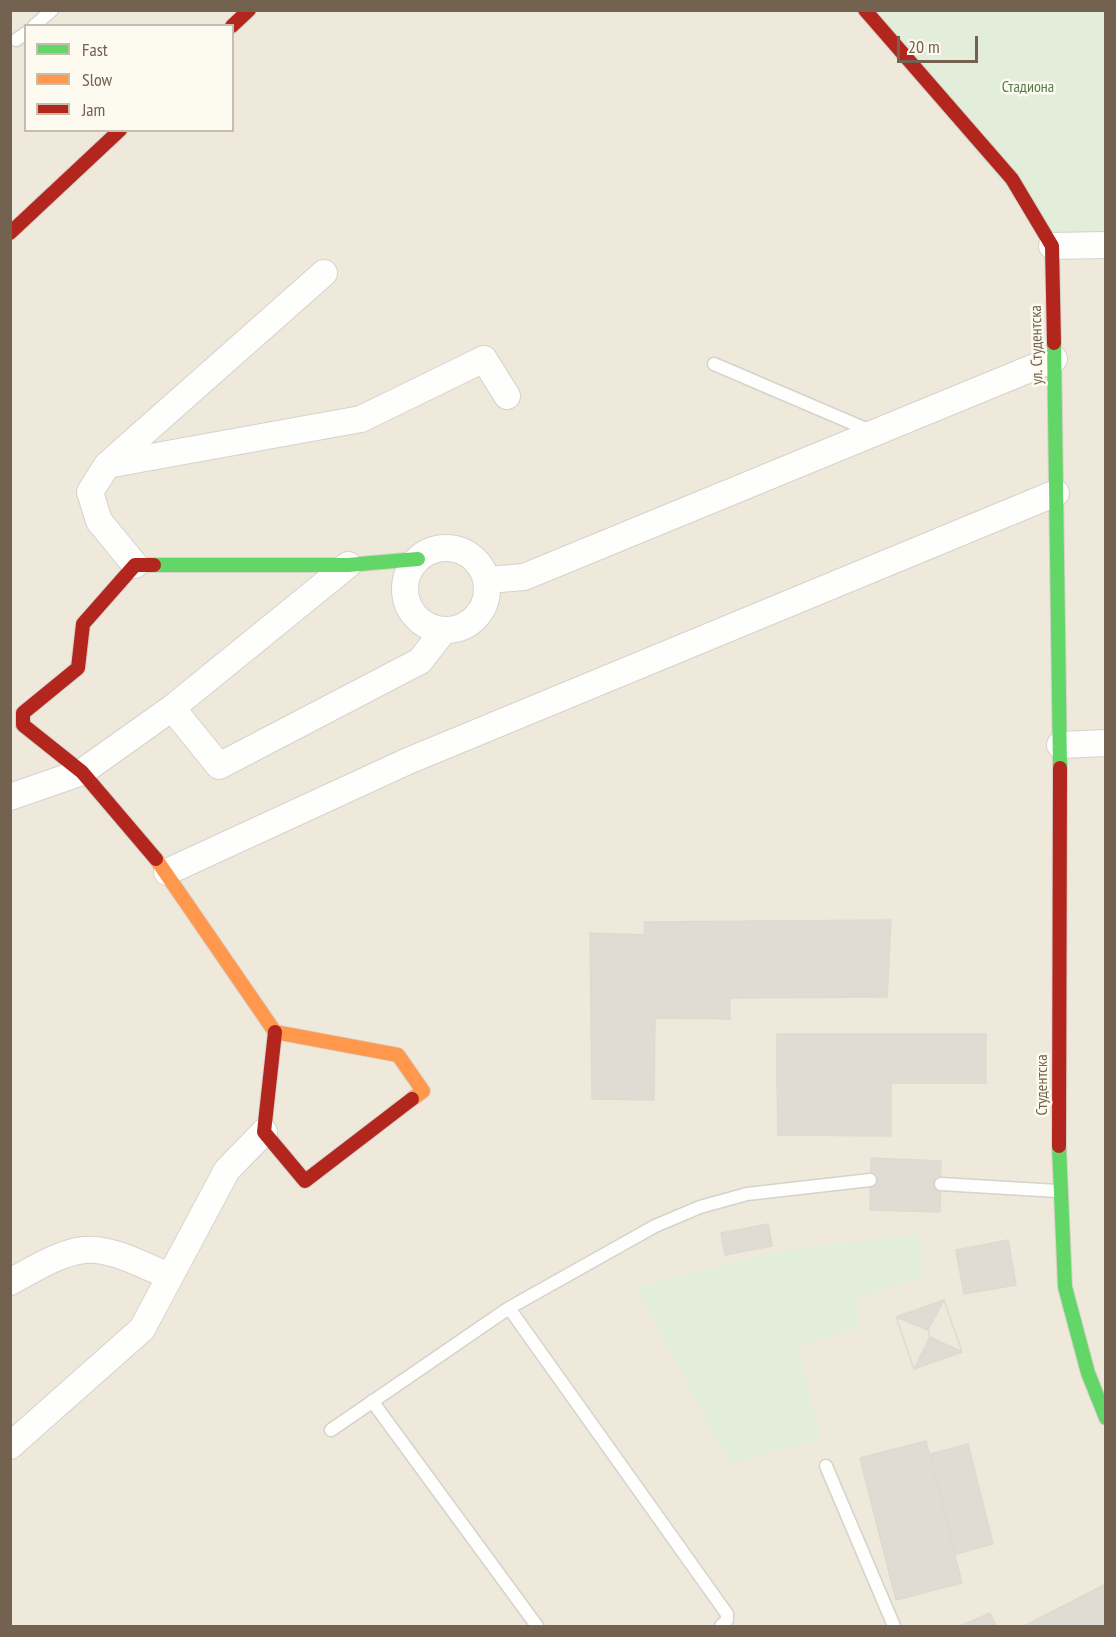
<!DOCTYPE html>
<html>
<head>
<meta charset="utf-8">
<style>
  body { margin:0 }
  #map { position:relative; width:1116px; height:1637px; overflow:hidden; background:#f7f5ee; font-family:"PT Sans Narrow",sans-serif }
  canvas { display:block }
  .frame { position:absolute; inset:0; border:12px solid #73624f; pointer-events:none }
  .legend { position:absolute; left:24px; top:24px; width:210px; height:108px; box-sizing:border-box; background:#fdfaf0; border:2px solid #c6bdb0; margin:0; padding:8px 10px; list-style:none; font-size:18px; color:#73624f }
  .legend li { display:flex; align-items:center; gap:12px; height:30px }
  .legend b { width:30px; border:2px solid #c6bdb0 }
  .scale { position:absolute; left:897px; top:36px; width:81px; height:27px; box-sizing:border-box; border:3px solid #73624f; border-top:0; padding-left:8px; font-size:18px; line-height:21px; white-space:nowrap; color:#73624f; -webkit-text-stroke:4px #fdfaf0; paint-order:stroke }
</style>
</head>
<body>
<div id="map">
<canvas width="1116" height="1637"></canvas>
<div class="frame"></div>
<ul class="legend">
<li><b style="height:8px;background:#63d668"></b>Fast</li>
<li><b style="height:8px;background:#ff974d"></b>Slow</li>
<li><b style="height:8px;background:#b3261e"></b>Jam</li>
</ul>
<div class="scale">20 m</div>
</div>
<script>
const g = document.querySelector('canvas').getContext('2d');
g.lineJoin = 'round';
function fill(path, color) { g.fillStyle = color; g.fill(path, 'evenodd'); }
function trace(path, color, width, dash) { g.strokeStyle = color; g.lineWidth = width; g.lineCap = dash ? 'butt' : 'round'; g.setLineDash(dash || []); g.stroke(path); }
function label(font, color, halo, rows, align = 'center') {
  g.font = font + ' "PT Sans Narrow",sans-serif'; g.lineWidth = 5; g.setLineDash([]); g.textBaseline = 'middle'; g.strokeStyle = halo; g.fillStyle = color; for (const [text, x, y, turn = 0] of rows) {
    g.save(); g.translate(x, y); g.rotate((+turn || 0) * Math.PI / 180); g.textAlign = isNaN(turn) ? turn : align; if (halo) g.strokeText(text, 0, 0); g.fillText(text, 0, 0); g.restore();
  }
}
fill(new Path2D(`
  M 11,11 L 1105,11 L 1105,1626 L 11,1626 ZM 26,26 L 232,26 L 232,130 L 26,130 Z`), '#efe9dc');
fill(new Path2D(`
  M 861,11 L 1105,11 L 1105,245 L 1052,246 Z
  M 919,1234 L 923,1276 L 856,1300 L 861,1327 L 798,1347 L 821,1439 L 730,1464 L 636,1287 L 779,1251 Z`), '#e2edda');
const building = new Path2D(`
  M 891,920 L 887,997 L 730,998 L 730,1019 L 655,1018 L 654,1100 L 592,1099 L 590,933 L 645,935 L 644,922 Z
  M 777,1034 L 986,1034 L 986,1083 L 777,1083 Z
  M 777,1083 L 891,1083 L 891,1136 L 778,1135 Z
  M 871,1158 L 941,1161 L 940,1212 L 870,1210 Z
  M 768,1224 L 772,1246 L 725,1255 L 721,1233 Z
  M 1008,1240 L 1016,1285 L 964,1294 L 956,1250 Z
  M 944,1300 L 962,1352 L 914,1369 L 896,1317 Z
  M 944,1300 L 962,1352 L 930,1337 L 928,1330 Z
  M 896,1317 L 928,1330 L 930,1337 L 914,1369 Z
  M 926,1441 L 962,1583 L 896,1600 L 860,1458 Z
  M 968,1444 L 993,1544 L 956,1554 L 930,1454 Z
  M 1106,1584 L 1106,1626 L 1024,1626 Z
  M 990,1613 L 996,1626 L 960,1626 Z`);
fill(building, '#e0dbd3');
trace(building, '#dfdad0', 1.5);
const lane = new Path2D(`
  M 34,26 L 52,10
  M 16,40 L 26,33
  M 714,364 L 873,432
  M 941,1184 L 1057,1191
  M 509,1308 L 727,1614 L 727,1620 L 721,1626
  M 372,1401 L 537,1626
  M 331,1430 L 509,1308 L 655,1226 L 700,1207 L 747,1194 L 870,1180
  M 826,1466 L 894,1626`);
const street = new Path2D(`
  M 1052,246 L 1106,245
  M 107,465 L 324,273
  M405 589a41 41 0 1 1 82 0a41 41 0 1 1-82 0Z
  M 135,565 L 99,521 L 90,492 L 107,465 L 361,419 L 484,359 L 507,396
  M 487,580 L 524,577 L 1054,359
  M 172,708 L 219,766 L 420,661 L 444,630
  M 1060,745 L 1106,743
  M 10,797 L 82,772 L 172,708 L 348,565
  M 167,872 L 408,761 L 1056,493
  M 10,1282 C 33,1270 58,1253 84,1250 C 111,1247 144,1266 169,1276
  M 10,1446 L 142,1329 L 227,1170 L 264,1132`);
const fast = new Path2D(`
  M 1054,343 L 1060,768
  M 154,565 L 348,565 L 418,559
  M 1059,1146 L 1065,1287 L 1088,1373 L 1106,1418`);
const slow = new Path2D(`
  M 156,859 L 275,1032 L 398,1055 L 423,1091 L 412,1099`);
const jam = new Path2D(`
  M 865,10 L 1012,179 L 1052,246 L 1054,343
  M 232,26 L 249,10
  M 10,233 L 120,130
  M 154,565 L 135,565 L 83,624 L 78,668 L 23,713 L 23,725 L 82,772 L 156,859
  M 275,1032 L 264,1132 L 305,1181 L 412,1099
  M 1059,1146 L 1060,768`);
trace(lane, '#d6d2cc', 15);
trace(street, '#d6d2cc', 28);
trace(fast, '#d7d2cb', 16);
trace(slow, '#d7d2cb', 16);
trace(jam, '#d7d2cb', 16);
trace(lane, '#fefefc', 12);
trace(street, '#fefefc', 26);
trace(fast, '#63d668', 14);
trace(slow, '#ff974d', 14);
trace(jam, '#b3261e', 14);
label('16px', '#537d4b', '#fdfaf0', [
  ["Стадиона",1028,87]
]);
label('16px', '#73624f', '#fdfaf0', [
  ["ул. Студентска",1037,345,-91],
  ["Студентска",1042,1085,-90]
]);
</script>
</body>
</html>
